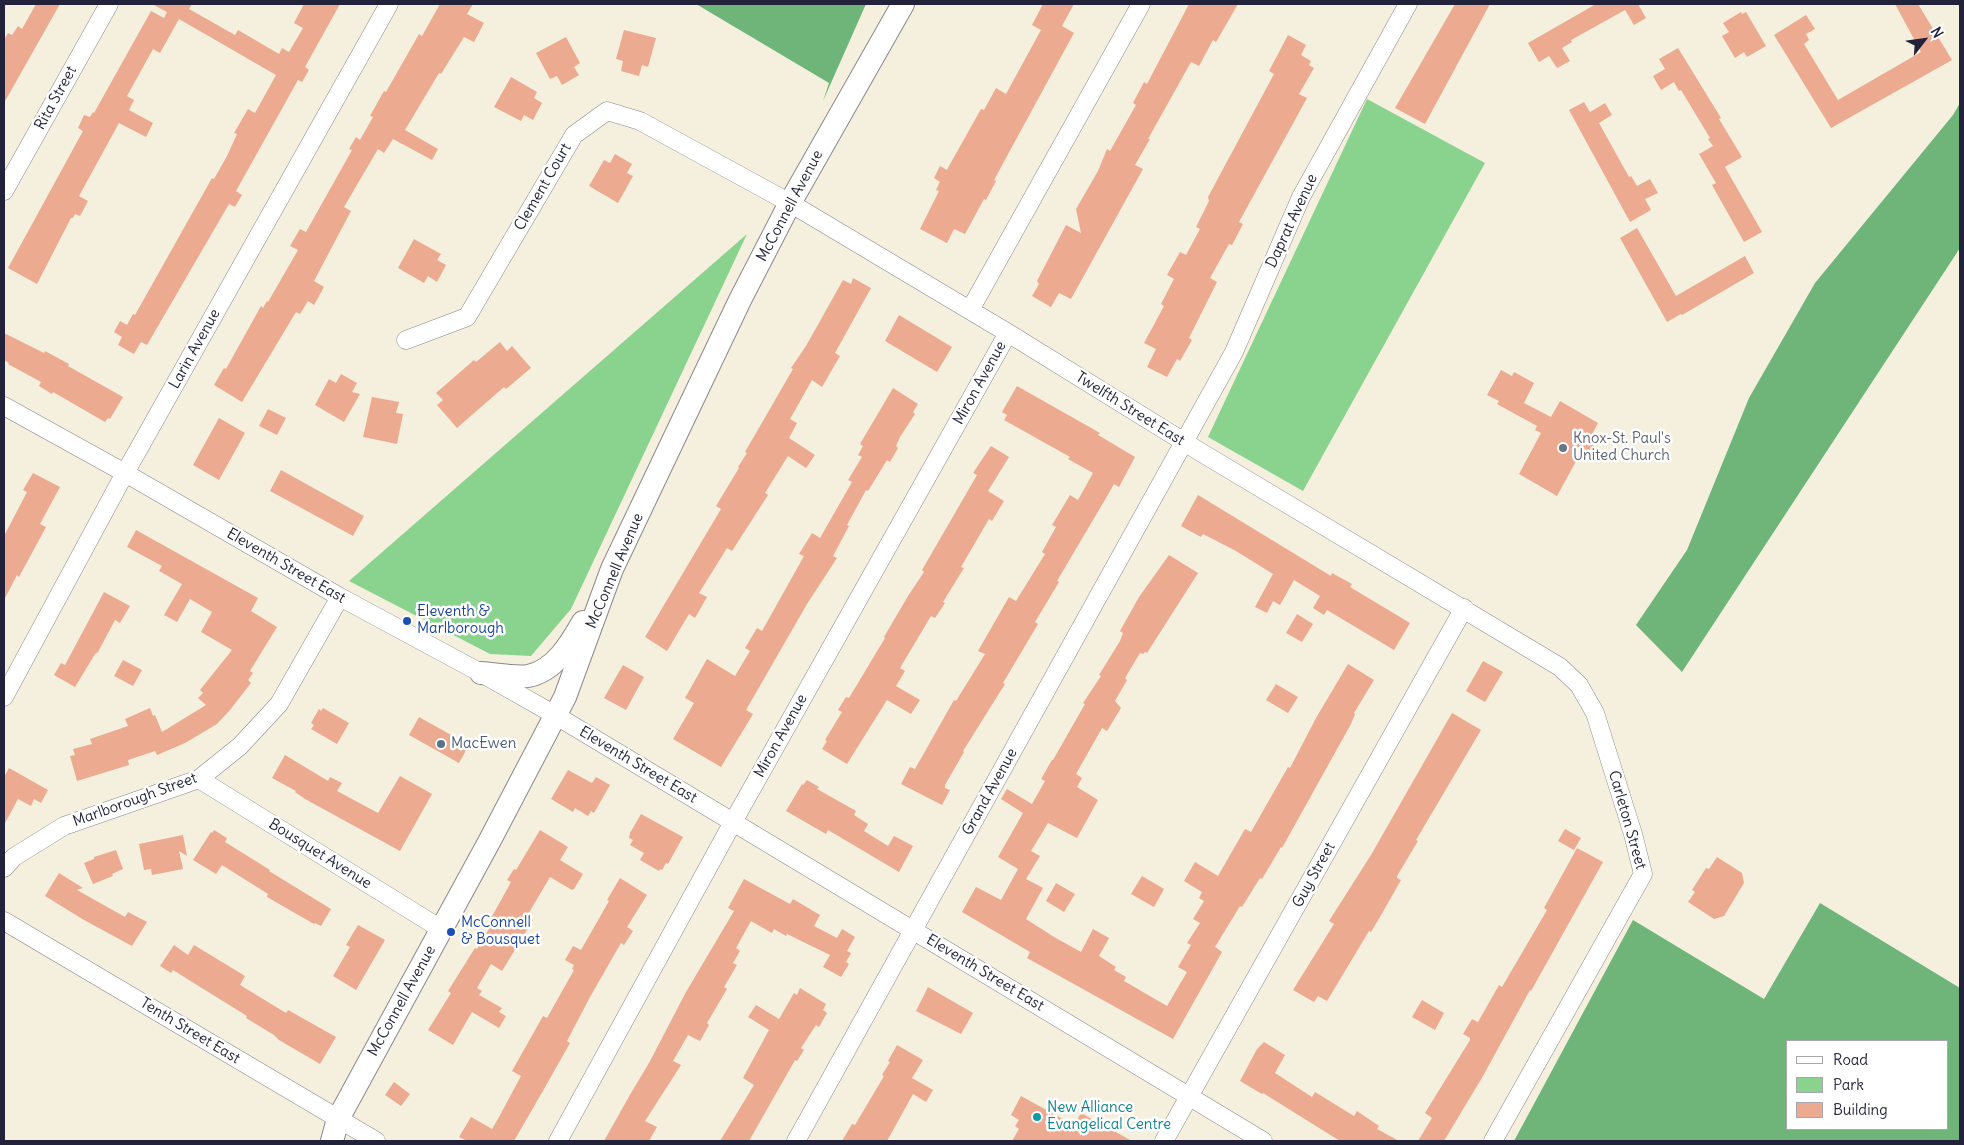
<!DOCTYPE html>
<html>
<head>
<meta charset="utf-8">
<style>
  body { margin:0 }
  #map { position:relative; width:1964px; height:1145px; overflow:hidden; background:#f5efdd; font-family:Delius,sans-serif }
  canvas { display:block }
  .frame { position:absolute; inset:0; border:5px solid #22223b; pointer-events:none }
  .legend { position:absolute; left:1786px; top:1040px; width:162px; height:90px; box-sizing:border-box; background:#fff; border:1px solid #a7a7b1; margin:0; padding:6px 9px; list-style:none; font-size:15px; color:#22223b }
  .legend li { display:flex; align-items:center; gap:10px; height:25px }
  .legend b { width:25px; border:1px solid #a7a7b1 }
  .north { position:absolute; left:1899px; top:15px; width:50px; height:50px; -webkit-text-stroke:4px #fff; paint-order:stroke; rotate:60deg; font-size:14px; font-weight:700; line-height:20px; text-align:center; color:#22223b }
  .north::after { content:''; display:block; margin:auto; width:18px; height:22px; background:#22223b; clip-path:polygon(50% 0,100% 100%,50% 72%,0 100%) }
</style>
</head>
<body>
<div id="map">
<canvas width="1964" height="1145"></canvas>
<div class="frame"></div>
<ul class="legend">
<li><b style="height:6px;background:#fff"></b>Road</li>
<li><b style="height:14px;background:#8ad38f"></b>Park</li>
<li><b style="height:14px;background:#ecaa90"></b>Building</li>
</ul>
<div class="north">N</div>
</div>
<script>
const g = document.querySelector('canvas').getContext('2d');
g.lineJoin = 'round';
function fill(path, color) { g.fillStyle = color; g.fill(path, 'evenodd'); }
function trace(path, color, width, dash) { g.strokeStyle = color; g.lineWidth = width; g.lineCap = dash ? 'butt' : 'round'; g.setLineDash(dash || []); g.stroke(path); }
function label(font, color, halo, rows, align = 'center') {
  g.font = font + ' Delius,sans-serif'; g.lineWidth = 5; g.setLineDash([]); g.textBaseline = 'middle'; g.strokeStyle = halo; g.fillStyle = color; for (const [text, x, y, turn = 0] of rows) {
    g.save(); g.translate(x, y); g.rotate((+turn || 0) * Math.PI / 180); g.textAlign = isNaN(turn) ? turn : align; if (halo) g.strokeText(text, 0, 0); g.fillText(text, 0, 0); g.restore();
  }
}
fill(new Path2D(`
  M 1367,99 L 1485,163 L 1303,491 L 1208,437 Z
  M 747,234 L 571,609 L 531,656 L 490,654 L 349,581 Z`), '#8ad38f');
fill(new Path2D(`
  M 696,4 L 866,4 L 823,101 L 829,83 Z
  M 1960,103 L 1960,248 L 1682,672 L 1636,625 L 1687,550 L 1749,398 L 1815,283 L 1953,115 Z
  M 1820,903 L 1960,988 L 1960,1141 L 1514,1141 L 1633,920 L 1764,999 ZM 1788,1041 L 1948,1041 L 1948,1129 L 1788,1129 Z`), '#6fb57a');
fill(new Path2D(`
  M 36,4 L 60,4 L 4,103 L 4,40 L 8,33 L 12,35 L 18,26 L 22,29 Z
  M 152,4 L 192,4 L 189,9 L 235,35 L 238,30 L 279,54 L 282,48 L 289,52 L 303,28 L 294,23 L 304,4 L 340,4 L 305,67 L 309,70 L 302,82 L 298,80 L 236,191 L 242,195 L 235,207 L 229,204 L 147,345 L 141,342 L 134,354 L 118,345 L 122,337 L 114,332 L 120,321 L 127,325 L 133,314 L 135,315 L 212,178 L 214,179 L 227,156 L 237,134 L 234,133 L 248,109 L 255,113 L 276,75 L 179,19 L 160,53 L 153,49 L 127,96 L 134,100 L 129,110 L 153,123 L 146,137 L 119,123 L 79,196 L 88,201 L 80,216 L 75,214 L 73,218 L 71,218 L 37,284 L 8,268 L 83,131 L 78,128 L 84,115 L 90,117 L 93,112 L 94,113 L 151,11 L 164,18 L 167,12 Z
  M 440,4 L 473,4 L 467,14 L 484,23 L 474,42 L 464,37 L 441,74 L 439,73 L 405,130 L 438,149 L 432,160 L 393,139 L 384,153 L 378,149 L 344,207 L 351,211 L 314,281 L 324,287 L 314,305 L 308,301 L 300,314 L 296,312 L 242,402 L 214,385 L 224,368 L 226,369 L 261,306 L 263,308 L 267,301 L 268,302 L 298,250 L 290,246 L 300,229 L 306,232 L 352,150 L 349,149 L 356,137 L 360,140 L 373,117 L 370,116 L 384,91 L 386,92 L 419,34 L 422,36 Z
  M 1043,4 L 1074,4 L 1062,26 L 1074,33 L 994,180 L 996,181 L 986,200 L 984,199 L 965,234 L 954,229 L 947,243 L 920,229 L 939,191 L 936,190 L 940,182 L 934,178 L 940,166 L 947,170 L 949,166 L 981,109 L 984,110 L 996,88 L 1006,94 L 1041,30 L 1032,25 Z
  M 1189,4 L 1238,4 L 1216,42 L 1213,40 L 1199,66 L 1191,62 L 1148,139 L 1150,139 L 1135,165 L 1143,169 L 1071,299 L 1059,293 L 1051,307 L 1032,296 L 1039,284 L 1037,281 L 1066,225 L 1081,233 L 1076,209 L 1098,171 L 1107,149 L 1110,151 L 1136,105 L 1133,103 L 1144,82 L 1147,84 Z
  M 1455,4 L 1490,4 L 1425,124 L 1395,108 Z
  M 1596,4 L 1638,4 L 1646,18 L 1634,25 L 1625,10 L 1571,40 L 1572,42 L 1562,48 L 1570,61 L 1557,68 L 1549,56 L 1539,62 L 1528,43 Z
  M 1895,4 L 1918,4 L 1952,60 L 1831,128 L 1774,35 L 1806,15 L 1815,29 L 1806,34 L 1809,40 L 1804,44 L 1838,100 L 1921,52 Z
  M 1741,12 L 1742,14 L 1746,12 L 1766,46 L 1747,57 L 1744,52 L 1735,58 L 1722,36 L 1729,32 L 1723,23 Z
  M 624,30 L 656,38 L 648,67 L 642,65 L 639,76 L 621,71 L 623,61 L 616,59 Z
  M 1288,35 L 1306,45 L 1301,55 L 1311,61 L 1309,65 L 1314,68 L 1299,94 L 1307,98 L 1239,222 L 1243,224 L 1232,245 L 1229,244 L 1210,278 L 1217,282 L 1189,338 L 1192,340 L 1180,361 L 1177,359 L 1167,377 L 1147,367 L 1156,349 L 1144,343 L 1164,306 L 1161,304 L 1174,279 L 1167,275 L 1180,252 L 1186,255 L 1200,229 L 1196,227 L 1209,201 L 1208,197 L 1274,74 L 1269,71 Z
  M 566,37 L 580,63 L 574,67 L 579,75 L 562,85 L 557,76 L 550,79 L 536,53 Z
  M 1678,48 L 1721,118 L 1719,119 L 1742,157 L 1725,167 L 1762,232 L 1744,242 L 1712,185 L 1716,183 L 1699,154 L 1713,146 L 1708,139 L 1710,138 L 1681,90 L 1679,91 L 1674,82 L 1661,90 L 1653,76 L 1665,69 L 1659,59 Z
  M 511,77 L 537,92 L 534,98 L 542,103 L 533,120 L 524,115 L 521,121 L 494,107 Z
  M 1584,102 L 1590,112 L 1605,103 L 1612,115 L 1599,123 L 1629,177 L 1631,176 L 1637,186 L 1650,179 L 1658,193 L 1645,199 L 1651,210 L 1630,222 L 1569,110 Z
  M 615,154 L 632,164 L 627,173 L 633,176 L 618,203 L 589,186 L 604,160 L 610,163 Z
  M 1637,228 L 1676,296 L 1745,256 L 1754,273 L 1682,315 L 1681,314 L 1667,322 L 1620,238 Z
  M 414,239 L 441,254 L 437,260 L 446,265 L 437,282 L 428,276 L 424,283 L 398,268 Z
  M 853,278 L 871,288 L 835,353 L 840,356 L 822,387 L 812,380 L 790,419 L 797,423 L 789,438 L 815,455 L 806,468 L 788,456 L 765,493 L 768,495 L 732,551 L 727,548 L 699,593 L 707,597 L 695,618 L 689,614 L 667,651 L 645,637 L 721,509 L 716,506 L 739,468 L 738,467 L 747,453 L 745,452 L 793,369 L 791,368 L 806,346 L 843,280 L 851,284 Z
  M 899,315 L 952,347 L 937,372 L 885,341 Z
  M 4,333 L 44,353 L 45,351 L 69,364 L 68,366 L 123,397 L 110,419 L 108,418 L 105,422 L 53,392 L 52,394 L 39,386 L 41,382 L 8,364 L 9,363 L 4,360 Z
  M 500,342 L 507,351 L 512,346 L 531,368 L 506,389 L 504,387 L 457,428 L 437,405 L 443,400 L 436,393 L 474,360 L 476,362 Z
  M 1501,370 L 1512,376 L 1514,372 L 1534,383 L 1524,403 L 1551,417 L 1560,401 L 1598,423 L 1590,438 L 1596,442 L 1587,458 L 1580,454 L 1557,496 L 1519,474 L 1541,433 L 1535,430 L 1537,426 L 1497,404 L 1499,401 L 1487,395 Z
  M 341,374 L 357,383 L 352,392 L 360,394 L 344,422 L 315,405 L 329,379 L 336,383 Z
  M 1017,386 L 1100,433 L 1098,435 L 1135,457 L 1119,487 L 1114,484 L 1106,498 L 1057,581 L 1059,582 L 1035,622 L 1038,624 L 1003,683 L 1005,684 L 963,751 L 964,752 L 945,785 L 945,788 L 950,790 L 942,805 L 901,784 L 910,767 L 915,769 L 954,700 L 956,701 L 985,654 L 978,651 L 1009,597 L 1016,601 L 1045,554 L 1042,552 L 1056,527 L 1052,525 L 1070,495 L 1078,500 L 1093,473 L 1068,459 L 1070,457 L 1004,420 L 1007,415 L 1002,412 Z
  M 893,388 L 918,404 L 913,412 L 915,414 L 900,437 L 896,446 L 898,448 L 890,462 L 887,460 L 868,491 L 866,490 L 847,525 L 849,526 L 833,556 L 837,558 L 807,604 L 746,710 L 753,714 L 721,767 L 673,739 L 694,703 L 685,698 L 707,659 L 735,676 L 750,651 L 745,648 L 757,628 L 762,631 L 804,556 L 799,554 L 812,533 L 820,538 L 852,482 L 848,480 L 862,457 L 858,455 L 863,446 L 860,444 Z
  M 372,397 L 399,402 L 396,413 L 403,414 L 397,444 L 363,437 Z
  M 268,409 L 286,418 L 277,435 L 259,426 Z
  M 219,418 L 245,433 L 219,480 L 193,465 Z
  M 991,446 L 1009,457 L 988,491 L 1004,501 L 992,521 L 989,519 L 961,567 L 964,568 L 943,602 L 945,603 L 935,618 L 931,616 L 900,668 L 905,671 L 896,686 L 920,700 L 911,714 L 887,700 L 847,764 L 822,749 L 827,741 L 825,740 L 842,712 L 838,710 L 846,697 L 849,698 L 885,638 L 884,637 L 908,596 L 924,572 L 922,570 L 977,475 L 973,473 Z
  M 281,470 L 364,516 L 353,536 L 270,491 Z
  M 33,473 L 60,487 L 40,524 L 46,527 L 19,577 L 17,575 L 4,600 L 4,536 L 27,492 L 23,490 Z
  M 1198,495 L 1331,576 L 1332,573 L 1352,584 L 1350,587 L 1410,623 L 1394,650 L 1327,610 L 1324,615 L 1313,608 L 1320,596 L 1294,580 L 1280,605 L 1273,601 L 1267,613 L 1255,607 L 1273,574 L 1236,551 L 1203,534 L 1201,537 L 1181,526 Z
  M 136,530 L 258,598 L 251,611 L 277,627 L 250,671 L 253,673 L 248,680 L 251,683 L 230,710 L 217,724 L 185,743 L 157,755 L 155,751 L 128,760 L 129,765 L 77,781 L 70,756 L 75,755 L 73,749 L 92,744 L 90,739 L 128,726 L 125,719 L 150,708 L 153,716 L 155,715 L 162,732 L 206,705 L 198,698 L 203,693 L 200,690 L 232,650 L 201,632 L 212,612 L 190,599 L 177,622 L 164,615 L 182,584 L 159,571 L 162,566 L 127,547 Z
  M 1169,555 L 1198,573 L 1147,653 L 1145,652 L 1143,654 L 1140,653 L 1125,678 L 1127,680 L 1115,701 L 1121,708 L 1107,731 L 1102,728 L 1076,774 L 1082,778 L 1077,787 L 1098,800 L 1077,838 L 1048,823 L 1031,851 L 1040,856 L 1026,879 L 1043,888 L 1026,919 L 1054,937 L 1081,952 L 1093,929 L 1109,938 L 1099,956 L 1116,967 L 1114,970 L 1126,977 L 1124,981 L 1167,1006 L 1187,972 L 1178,967 L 1191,945 L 1187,943 L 1200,923 L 1193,919 L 1204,901 L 1199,898 L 1202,892 L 1184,881 L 1195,862 L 1218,876 L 1245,829 L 1251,832 L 1288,767 L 1290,768 L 1316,718 L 1348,664 L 1374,680 L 1354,713 L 1355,714 L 1351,724 L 1282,848 L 1281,847 L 1262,879 L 1260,878 L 1242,907 L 1240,906 L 1215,947 L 1222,952 L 1173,1039 L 1027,958 L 1030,952 L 962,912 L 976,887 L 1001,900 L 1018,869 L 998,857 L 1023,813 L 1001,799 L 1007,789 L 1032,804 L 1045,781 L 1041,779 L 1052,760 L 1053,760 L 1085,704 L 1083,703 L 1101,676 L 1099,675 L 1120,641 L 1123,633 L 1120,631 L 1139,597 Z
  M 104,592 L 130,606 L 120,623 L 115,620 L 98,652 L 95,654 L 75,687 L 54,675 L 61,663 L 65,665 Z
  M 1297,614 L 1313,624 L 1302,642 L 1286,633 Z
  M 123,660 L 142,670 L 133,686 L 114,676 Z
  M 1483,661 L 1503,672 L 1485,702 L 1466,691 Z
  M 623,665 L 644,677 L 626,710 L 604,698 Z
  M 1276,684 L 1298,697 L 1288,713 L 1266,700 Z
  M 323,708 L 349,723 L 337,744 L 311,729 L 314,725 L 311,723 L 319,709 L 321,711 Z
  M 1452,713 L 1481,730 L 1416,840 L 1418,841 L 1397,876 L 1397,878 L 1401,880 L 1380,917 L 1371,932 L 1369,931 L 1327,1001 L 1318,996 L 1314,1002 L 1293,990 L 1334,924 L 1329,921 L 1371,855 Z
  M 419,717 L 469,745 L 459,763 L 409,735 Z
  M 285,755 L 328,781 L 330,777 L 342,783 L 337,791 L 378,813 L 400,776 L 432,794 L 400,851 L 305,799 L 295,792 L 296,791 L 272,778 Z
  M 9,768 L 48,790 L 41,803 L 34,799 L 31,806 L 18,799 L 4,825 L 4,777 Z
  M 568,770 L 592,783 L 596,777 L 610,785 L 594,813 L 591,811 L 588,816 L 575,808 L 573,812 L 551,799 Z
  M 807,780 L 819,787 L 817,789 L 856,811 L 854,815 L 868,824 L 864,831 L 888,846 L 894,836 L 913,846 L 899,872 L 828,830 L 826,834 L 786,811 L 802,784 L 803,785 Z
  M 641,814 L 683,837 L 668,864 L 666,863 L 662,870 L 660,869 L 659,871 L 640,860 L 644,853 L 630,845 L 633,840 L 629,838 L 630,833 Z
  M 1565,829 L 1581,838 L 1574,850 L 1558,841 Z
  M 214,830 L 227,838 L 225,842 L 270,870 L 269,871 L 331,909 L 321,926 L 315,923 L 314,924 L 267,897 L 268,894 L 222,865 L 216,874 L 193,860 L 211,832 L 212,833 Z
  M 540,830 L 568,847 L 560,860 L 583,874 L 574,889 L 572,890 L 550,877 L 527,916 L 533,920 L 502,971 L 491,964 L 477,988 L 482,991 L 479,995 L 502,1008 L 499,1012 L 506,1016 L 499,1028 L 472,1012 L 453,1045 L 428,1030 L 451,993 L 448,991 L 475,948 L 477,949 L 493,922 L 490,920 L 511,882 L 507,880 L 514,869 L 516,870 Z
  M 183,835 L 187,856 L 179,851 L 183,869 L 152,875 L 151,869 L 144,870 L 139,844 Z
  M 1577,848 L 1603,862 L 1531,991 L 1530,990 L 1483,1076 L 1444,1141 L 1418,1141 L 1432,1118 L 1425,1113 L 1470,1040 L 1470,1038 L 1463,1034 L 1472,1019 L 1478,1022 L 1499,985 L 1502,987 L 1547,910 L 1544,908 Z
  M 116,850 L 123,869 L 112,874 L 113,876 L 93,884 L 84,863 L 94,859 L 94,857 Z
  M 1717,857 L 1742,873 L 1744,883 L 1724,916 L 1714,919 L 1688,902 L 1695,892 L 1692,890 L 1706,868 L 1709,869 Z
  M 59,873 L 83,888 L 77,890 L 125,917 L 128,912 L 147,922 L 132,946 L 84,920 L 45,896 Z
  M 1142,876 L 1164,889 L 1154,907 L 1131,894 Z
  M 620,878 L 647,895 L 627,927 L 633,931 L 624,945 L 621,943 L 590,997 L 567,1041 L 570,1043 L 544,1089 L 514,1141 L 467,1141 L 459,1137 L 471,1117 L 492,1129 L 499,1117 L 521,1076 L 512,1071 L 543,1016 L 547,1018 L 574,970 L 572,969 L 574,965 L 565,960 L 573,946 L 581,950 L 609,901 L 607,900 Z
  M 744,879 L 790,904 L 793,899 L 820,915 L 814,926 L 837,938 L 842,929 L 855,937 L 847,951 L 851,953 L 846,962 L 849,964 L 841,977 L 823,967 L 830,955 L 787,934 L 786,936 L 774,929 L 772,933 L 751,921 L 736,948 L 740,951 L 733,963 L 737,965 L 724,987 L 727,989 L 707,1023 L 709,1025 L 700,1041 L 688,1035 L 673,1061 L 681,1065 L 645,1121 L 657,1127 L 649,1141 L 604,1141 L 631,1093 L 649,1063 L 686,992 L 734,911 L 728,908 Z
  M 1056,883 L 1075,894 L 1064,912 L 1046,901 Z
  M 358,925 L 385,940 L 356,990 L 333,976 L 350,947 L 346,945 Z
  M 174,945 L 188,955 L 194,945 L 245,976 L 240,985 L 286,1013 L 288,1010 L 336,1037 L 320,1064 L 279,1040 L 274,1035 L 246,1018 L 247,1016 L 197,985 L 173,970 L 171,973 L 160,966 Z
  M 928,987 L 973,1013 L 961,1034 L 916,1011 Z
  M 800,988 L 826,1004 L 823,1010 L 827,1013 L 819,1027 L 816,1025 L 801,1048 L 804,1050 L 797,1061 L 795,1060 L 749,1141 L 720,1141 L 754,1085 L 743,1078 L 769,1030 L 748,1017 L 756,1005 L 779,1019 L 794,993 L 797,995 Z
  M 1422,1000 L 1444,1013 L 1435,1030 L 1412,1017 Z
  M 1264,1042 L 1285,1055 L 1275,1073 L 1312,1097 L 1315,1092 L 1354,1116 L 1357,1111 L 1379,1126 L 1377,1129 L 1399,1141 L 1340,1141 L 1263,1093 L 1262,1094 L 1240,1081 L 1257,1049 Z
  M 897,1045 L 923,1060 L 912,1078 L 933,1090 L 926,1102 L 913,1094 L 887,1141 L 842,1141 L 852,1124 L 855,1125 L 884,1076 L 882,1075 L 890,1062 L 888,1061 Z
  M 394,1082 L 410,1094 L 401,1106 L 385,1095 Z
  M 1021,1096 L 1074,1125 L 1081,1113 L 1132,1141 L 1012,1141 L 1019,1129 L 1015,1126 L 1019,1120 L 1011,1115 Z`), '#ecaa90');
const minor = new Path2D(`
  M 4,191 L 109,4
  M 970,310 L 1141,4
  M 406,340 L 467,317 L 574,135 L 607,111 L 640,121 L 790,203 L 1008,333 L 1202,453 L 1560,667 L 1579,685 L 1595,713 L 1633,834 L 1643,874 L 1493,1141
  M 4,406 L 125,473 L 340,597 L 481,673 L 555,715 L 1263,1141
  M 4,697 L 125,473 L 389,4
  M 199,779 L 441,929
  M 4,868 L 14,857 L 64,826 L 199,779 L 240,746 L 279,704 L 340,597
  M 4,921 L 376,1141
  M 558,1141 L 733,822 L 1008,333
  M 796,1141 L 1234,352 L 1301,197 L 1408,4
  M 1164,1141 L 1464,608`);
const major = new Path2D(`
  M 481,673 C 495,674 516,678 528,676 C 555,671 571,643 583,622
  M 332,1141 L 338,1119 L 489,842 L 565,697 L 612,569 L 740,300 L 790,203 L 903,4`);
trace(minor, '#8c888c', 19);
trace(major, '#8c888c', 24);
trace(minor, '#fff', 18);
trace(major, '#fff', 22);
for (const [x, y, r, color] of [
  [1563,448,5,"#6b7280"],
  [407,621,5,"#1a4fb4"],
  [441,744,5,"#5c6f8a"],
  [451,932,5,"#1a4fb4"],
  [1037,1117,5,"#0f9aa8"]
]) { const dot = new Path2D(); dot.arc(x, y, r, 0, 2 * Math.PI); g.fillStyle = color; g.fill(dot); trace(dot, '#fff', 2); }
label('15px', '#22223b', '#fff', [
  ["Rita Street",56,98,-61],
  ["Clement Court",543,187,-60],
  ["McConnell Avenue",790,206,-62],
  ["Daprat Avenue",1292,221,-65],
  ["Larin Avenue",195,349,-61],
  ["Miron Avenue",980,383,-61],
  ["Twelfth Street East",1130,409,32],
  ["Eleventh Street East",286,566,30],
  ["McConnell Avenue",615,571,-67],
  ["Miron Avenue",781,736,-61],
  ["Eleventh Street East",638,765,31],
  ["Grand Avenue",990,792,-61],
  ["Marlborough Street",135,800,-20],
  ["Carleton Street",1627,820,74],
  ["Bousquet Avenue",320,854,32],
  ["Guy Street",1314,875,-61],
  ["Eleventh Street East",985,973,31],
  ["McConnell Avenue",402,1001,-61],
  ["Tenth Street East",190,1031,31]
]);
label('15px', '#5b616d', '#fff', [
  ["Knox-St. Paul's",1573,439],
  ["United Church",1573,456]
], 'left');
label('15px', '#164399', '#fff', [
  ["Eleventh &",417,612],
  ["Marlborough",417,629],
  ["McConnell",461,923],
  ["& Bousquet",461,940]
], 'left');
label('15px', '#4e5e75', '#fff', [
  ["MacEwen",451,744]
], 'left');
label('15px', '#0d838f', '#fff', [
  ["New Alliance",1047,1108],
  ["Evangelical Centre",1047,1125]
], 'left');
</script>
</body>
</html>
